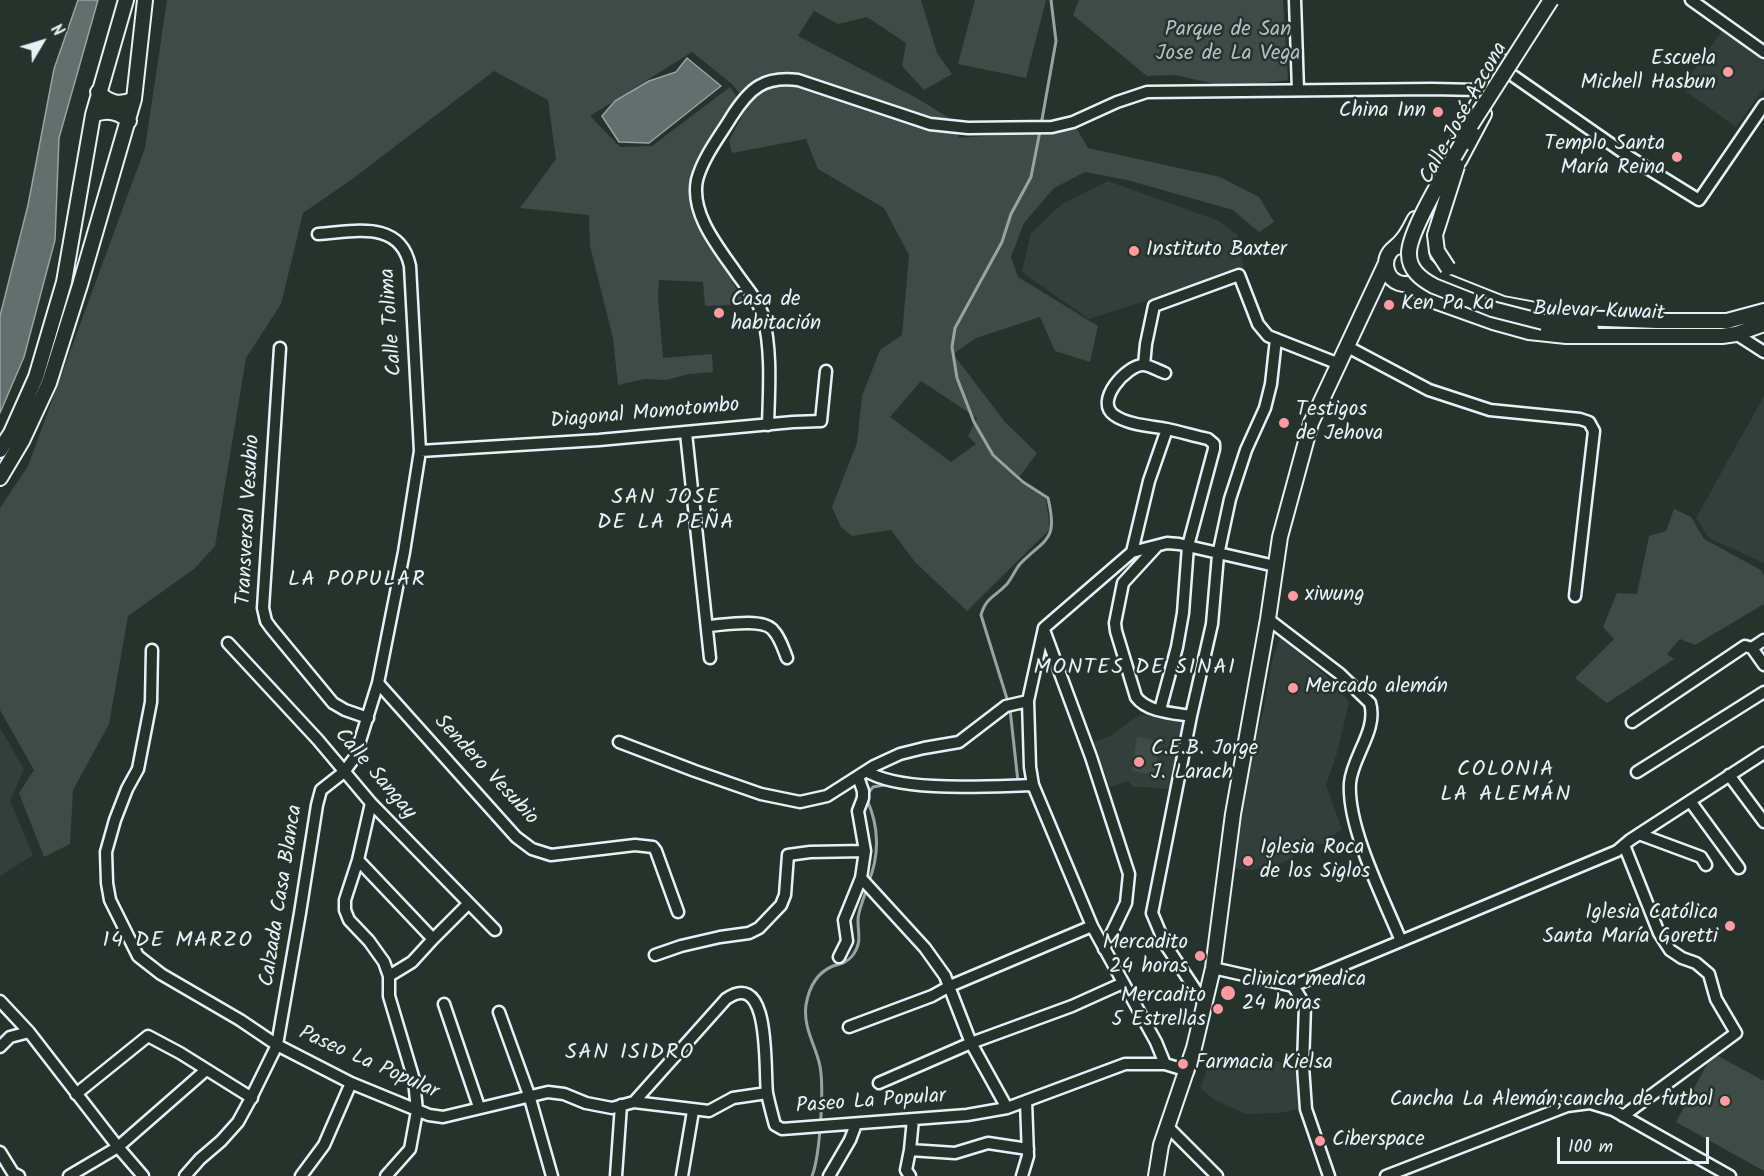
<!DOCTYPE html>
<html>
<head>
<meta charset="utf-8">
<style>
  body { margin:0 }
  #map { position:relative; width:1764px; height:1176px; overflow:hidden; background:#26332d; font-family:Kalam,sans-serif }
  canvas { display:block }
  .north { position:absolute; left:12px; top:12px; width:60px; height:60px; -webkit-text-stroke:4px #26332d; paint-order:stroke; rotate:52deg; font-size:16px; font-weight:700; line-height:24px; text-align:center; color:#e8f1f8 }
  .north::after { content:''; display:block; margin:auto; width:21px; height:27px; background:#e8f1f8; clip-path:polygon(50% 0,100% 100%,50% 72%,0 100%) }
  .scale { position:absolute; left:1557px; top:1137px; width:152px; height:27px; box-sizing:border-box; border:3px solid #e8f1f8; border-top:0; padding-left:8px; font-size:18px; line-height:21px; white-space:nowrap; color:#e8f1f8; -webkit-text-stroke:4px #26332d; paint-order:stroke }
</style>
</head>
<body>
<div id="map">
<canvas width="1764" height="1176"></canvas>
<div class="north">N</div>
<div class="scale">100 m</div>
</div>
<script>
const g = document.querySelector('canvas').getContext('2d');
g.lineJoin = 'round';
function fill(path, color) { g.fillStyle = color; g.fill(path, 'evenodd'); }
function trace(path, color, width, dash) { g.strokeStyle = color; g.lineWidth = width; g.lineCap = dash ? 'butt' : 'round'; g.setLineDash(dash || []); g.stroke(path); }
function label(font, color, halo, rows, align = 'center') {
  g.font = font + ' Kalam,sans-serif'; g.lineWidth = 5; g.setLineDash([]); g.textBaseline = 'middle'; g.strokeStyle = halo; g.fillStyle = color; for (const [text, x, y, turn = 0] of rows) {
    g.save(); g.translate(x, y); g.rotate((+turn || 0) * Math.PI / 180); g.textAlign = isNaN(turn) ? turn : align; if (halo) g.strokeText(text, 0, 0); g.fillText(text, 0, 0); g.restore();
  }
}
fill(new Path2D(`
  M 1725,27 L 1764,57 L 1764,88 L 1736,127 L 1681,88 Z
  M 1108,181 L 1219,221 L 1237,234 L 1244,269 L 1089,319 L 1022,272 L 1031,233 L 1062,204 Z
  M 1764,396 L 1764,563 L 1709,538 L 1696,518 Z
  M 1280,637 L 1330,679 L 1349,702 L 1337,753 L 1326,785 L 1342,829 L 1324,843 L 1310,846 L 1283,863 L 1253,870 L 1229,868 L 1247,767 L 1263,712 L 1273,658 Z
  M 1147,713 L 1183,721 L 1172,790 L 1150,787 L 1133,787 L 1128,781 L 1110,787 L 1094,742 L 1110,736 L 1136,717 Z
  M 0,728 L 24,769 L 10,801 L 33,855 L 0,876 Z
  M 1212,1057 L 1242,1063 L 1259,1057 L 1296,1066 L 1301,1107 L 1299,1109 L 1278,1113 L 1246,1114 L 1215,1100 L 1200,1088 Z`), '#333f3a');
fill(new Path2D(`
  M 167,0 L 921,0 L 937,53 L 952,74 L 924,90 L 902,66 L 906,43 L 867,17 L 838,24 L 814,11 L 798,36 L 915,97 L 949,118 L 959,138 L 1077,129 L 1088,148 L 1220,177 L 1259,197 L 1274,222 L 1259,232 L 1233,210 L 1127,180 L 1085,172 L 1054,188 L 1024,223 L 1011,257 L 1018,277 L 1098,326 L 1090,362 L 1055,351 L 1040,317 L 976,338 L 953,354 L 1005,422 L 1037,453 L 1017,480 L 1046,499 L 1050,529 L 967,611 L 915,562 L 891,530 L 852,536 L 841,527 L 832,507 L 857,443 L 862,396 L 880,350 L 902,335 L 909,255 L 884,208 L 818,169 L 806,139 L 732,153 L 729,141 L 748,104 L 732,84 L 692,52 L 590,116 L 620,147 L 652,146 L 730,87 L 737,97 L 697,161 L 697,202 L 704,233 L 745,304 L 705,306 L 703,282 L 659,280 L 658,297 L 663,358 L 712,354 L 713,372 L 689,374 L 666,380 L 644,379 L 618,385 L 613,338 L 590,246 L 589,215 L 520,208 L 556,159 L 548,100 L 494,71 L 351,180 L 303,213 L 281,304 L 246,358 L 215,546 L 194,569 L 128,616 L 109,724 L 73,790 L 70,844 L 44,857 L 19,793 L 34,770 L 0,710 L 0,508 L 28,466 L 145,148 ZM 921,381 L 977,418 L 968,436 L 976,444 L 951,462 L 890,417 Z
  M 975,0 L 1046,0 L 1026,78 L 958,64 Z
  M 1079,0 L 1283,0 L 1288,80 L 1229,87 L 1175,75 L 1147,76 L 1073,15 Z
  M 1674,509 L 1691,517 L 1704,539 L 1761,570 L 1764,576 L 1764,604 L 1695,645 L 1680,639 L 1667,654 L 1674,659 L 1607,703 L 1575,678 L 1614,639 L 1603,627 L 1617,593 L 1637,594 L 1649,536 L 1666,531 Z
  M 1137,737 L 1160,741 L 1155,775 L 1132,771 Z
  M 1713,1053 L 1764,1081 L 1764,1171 L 1676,1122 Z`), '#3e4b47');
const water = new Path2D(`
  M 78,0 L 98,0 L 59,138 L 55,240 L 24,357 L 0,413 L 0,316 L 28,205 L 54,69 Z
  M 687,58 L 721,86 L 649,143 L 619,142 L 602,116 L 615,101 L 649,81 L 676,72 Z`);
fill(water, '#636f6d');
trace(water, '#98a3a5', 1.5);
trace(new Path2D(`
  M 1041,125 L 1056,41 L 1051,0
  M 1008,702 L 981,615 C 986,597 995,597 1007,584 C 1012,578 1015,570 1020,564 C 1047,537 1058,541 1048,498 L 1023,482 L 993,455 L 974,422 L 957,378 L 952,347 L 955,328 L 1002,242 L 1011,214 L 1031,177 L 1040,131
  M 1010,709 L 1018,782
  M 868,793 L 873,787 L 890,784
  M 867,800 C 879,826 880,856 868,883
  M 812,1176 C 820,1156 825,1083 819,1062 C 814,1043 803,1026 806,1005 C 809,987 816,973 833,966 C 841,964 848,962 853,955 C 862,942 858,935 858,920 C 858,911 864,899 866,890`), '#98a3a5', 3);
const minor = new Path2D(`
  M 1295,0 L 1298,90
  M 1691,0 L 1764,52
  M 1509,73 L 1631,158 L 1699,200 L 1764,105
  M 1736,334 L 1764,352
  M 1346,346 L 1429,390 L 1490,410 L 1580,419 L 1589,422 L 1594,431 L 1575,596
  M 280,348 L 263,608 L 266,621 L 271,628 L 333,703 L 345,710 L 368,718
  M 1144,365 L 1146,344 L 1154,306 L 1239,275 L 1258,324 L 1268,336 L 1339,364
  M 768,425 C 769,390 772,351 763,316 C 759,301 746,287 737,274 C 719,248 690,214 697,180 C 703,157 720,136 732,116 C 750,88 764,76 798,80 L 930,124 L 968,128 L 1052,127 L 1073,122 L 1117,102 L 1147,92 L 1432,89 L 1478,90 L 1487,96
  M 686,433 L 710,658
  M 420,451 L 599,440 L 793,422 L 821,421 L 826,371
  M 1157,546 L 1123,583 L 1115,623 L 1116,631 L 1136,697 C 1147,712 1173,713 1191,716
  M 1132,552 L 1149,481 L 1167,429
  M 1268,619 L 1340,674 L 1370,703 C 1378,730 1352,757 1350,783 C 1347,828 1384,899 1401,941
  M 707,626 C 723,625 761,618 772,629 C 780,637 783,648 787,658
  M 1044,630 L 1091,757 L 1129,874 L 1126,903 L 1104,949
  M 228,643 L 318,740 L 371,803 L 495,930
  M 1752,648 L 1764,640
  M 152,650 L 151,702 L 138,769 L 127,789 L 115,820 L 106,852 L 107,883 L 110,900 L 138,956 L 161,974 L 240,1020 L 277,1045 L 351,1083 L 429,1115 L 443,1117 L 548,1092 L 564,1094 L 586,1103 L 612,1108 L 634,1102 L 726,999 C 772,967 764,1072 767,1093 C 769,1103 772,1114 775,1125 L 782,1129 L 967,1115 L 1007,1108 L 1125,1064 L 1165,1064 L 1188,1071
  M 378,683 L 516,837 L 532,849 L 551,855 L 635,845 L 653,847 L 656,851 L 678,912
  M 1160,710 L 1177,647 L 1183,613 L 1188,546 L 1214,449 L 1214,444 L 1208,439 C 1194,436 1181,432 1167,429 C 1151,426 1128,425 1114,415 C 1094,401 1127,365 1143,365 C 1149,365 1159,371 1165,373
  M 1632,722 L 1745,646 L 1752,648 L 1764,665
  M 619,742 L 695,771 L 761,794 L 800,802 L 827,796 L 874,766 L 900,754 L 924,748 L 959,742 L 1006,706 L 1028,701
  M 866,771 C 901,793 991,786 1033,785
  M 1637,772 L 1764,692
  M 1729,775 L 1764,822
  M 1690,801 L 1739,868
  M 371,803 L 358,860 L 345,900 L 345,910 L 349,920 L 369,941 L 384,962 L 389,976 L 389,996 L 414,1080 L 417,1111 L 410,1149 L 386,1176
  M 1639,834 L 1701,857 L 1706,865
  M 358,860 L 433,939 L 468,904
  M 861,878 L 925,948 L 945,976 L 971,1043 L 1007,1108
  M 655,955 L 681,946 L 720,937 L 749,933 L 759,928 L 781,905 L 785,895 L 788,855 L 810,852 L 865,851
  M 839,957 L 847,941 L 844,920 L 861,878 L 865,851 L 858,811 L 863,798 L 863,791 L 858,777
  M 1213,968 L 1293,986 L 1305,1005 L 1303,1066 L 1306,1109 L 1329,1176
  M 389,976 L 412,962 L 433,939
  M 1293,986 L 1617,851 L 1630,840 L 1764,753
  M 0,1001 L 29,1032 L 118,1147 L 143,1176
  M 444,1004 L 479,1107
  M 1205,1004 L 1165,944 L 1152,913 L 1191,716 L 1212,624 L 1218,555 L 1230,499 L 1246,450 L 1265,408 L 1271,384 L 1276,339
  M 499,1012 L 529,1095 L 552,1176
  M 849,1027 L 932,996 L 950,986 L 1092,926
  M 0,1047 L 10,1037 L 29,1032
  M 1165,1064 L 1156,1042 L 1092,926 L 1033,785 L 1030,767 L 1028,701 L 1044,628 L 1132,552 L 1167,543 L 1179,544 L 1275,566
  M 879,1083 L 971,1043 L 1072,1006 L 1123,983
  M 76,1094 L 148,1036 L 180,1053 L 252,1098
  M 634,1102 L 709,1111 L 733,1098 L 767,1093
  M 1623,1116 L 1736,1033 L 1716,999 L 1709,974 L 1696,963 L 1682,958 L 1670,950 L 1659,933 L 1624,845
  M 1168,1127 L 1217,1176
  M 910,1150 L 955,1153 L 988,1143 L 1028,1149
  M 0,1152 L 13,1173 L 19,1176
  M 69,1176 L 118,1147 L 206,1070
  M 185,1176 L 200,1159 L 221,1141 L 238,1122 L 250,1100 L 277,1045 L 300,913 L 317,805 L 321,790 L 344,772 L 355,757 L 378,683 L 404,552 L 420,451 L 410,266 C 400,219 354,232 318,234
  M 301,1176 L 324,1145 L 351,1083
  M 616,1176 L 621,1105
  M 682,1176 L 693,1111
  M 829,1176 L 850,1140 L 856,1124
  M 910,1176 L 906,1170 L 910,1150 L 913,1119
  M 1022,1176 L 1028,1156 L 1026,1101
  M 1386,1176 L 1567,1106 L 1590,1103 L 1613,1110 L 1730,1176`);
const major = new Path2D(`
  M 98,92 C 109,103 120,106 134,99
  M 93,115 C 106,109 118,111 129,121
  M 1450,155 L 1484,92 L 1503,62
  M 1459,161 L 1484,114
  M 1397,247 C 1433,236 1431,293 1399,283 C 1387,279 1382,263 1390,252 C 1394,247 1399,245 1403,239 C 1408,233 1411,226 1415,219
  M 1421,254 L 1423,243 L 1441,197
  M 1424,263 L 1440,279 L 1503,304 L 1579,318 L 1657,321 L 1727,321 L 1764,311
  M 1405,284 L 1437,302 L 1493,322 L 1529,332 L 1566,336 L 1722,336 L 1736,334 L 1764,324
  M 1543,322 L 1591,329
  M 0,450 L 11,433 L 36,377 L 64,282 L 93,115 L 126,0
  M 0,478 L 22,441 L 49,383 L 80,285 L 134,99 L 145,0
  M 1156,1176 L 1161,1145 L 1194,1048 L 1213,968 L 1233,814 L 1268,619 L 1280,537 L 1311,423 L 1386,263`);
trace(minor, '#e8f1f8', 15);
trace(major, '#e8f1f8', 18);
trace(minor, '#26332d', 10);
trace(major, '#26332d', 14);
const majorBridge = new Path2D(`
  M 1471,125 L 1551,0
  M 1461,145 C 1448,168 1408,232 1409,254 C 1409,270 1421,279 1434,286 L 1492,309 L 1543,322
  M 1448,268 L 1437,251 L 1435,235 L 1457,166`);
trace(majorBridge, '#e8f1f8', 18, []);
trace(majorBridge, '#26332d', 14);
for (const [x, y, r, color] of [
  [1728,72,6,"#ff9aa2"],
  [1438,112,6,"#ff9aa2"],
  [1677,157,6,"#ff9aa2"],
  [1134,251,6,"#ff9aa2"],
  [1389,305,6,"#ff9aa2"],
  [719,313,6,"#ff9aa2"],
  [1284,423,6,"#ff9aa2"],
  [1293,596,6,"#ff9aa2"],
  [1293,688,6,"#ff9aa2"],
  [1139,762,6,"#ff9aa2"],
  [1248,861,6,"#ff9aa2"],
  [1730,926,6,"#ff9aa2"],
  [1200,956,6,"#ff9aa2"],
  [1228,993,8,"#ff9aa2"],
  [1218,1009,6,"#ff9aa2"],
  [1183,1064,6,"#ff9aa2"],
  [1725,1101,6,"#ff9aa2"],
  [1320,1141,6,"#ff9aa2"]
]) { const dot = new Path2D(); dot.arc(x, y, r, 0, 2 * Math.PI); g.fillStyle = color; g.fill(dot); trace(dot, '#26332d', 2); }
label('21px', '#b5bfc3', '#26332d', [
  ["Parque de San",1228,31],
  ["Jose de La Vega",1228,55]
]);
label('21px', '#e8f1f8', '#26332d', [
  ["Escuela",1716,60,"right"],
  ["Michell Hasbun",1716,84,"right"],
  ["China Inn",1426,112,"right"],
  ["Templo Santa",1665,145,"right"],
  ["María Reina",1665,169,"right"],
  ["Instituto Baxter",1146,251],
  ["Casa de",731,301],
  ["habitación",731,325],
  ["Ken Pa Ka",1401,305],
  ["Testigos",1296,411],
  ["de Jehova",1296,435],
  ["xiwung",1305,596],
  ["Mercado alemán",1305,688],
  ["C.E.B. Jorge",1151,750],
  ["J. Larach",1151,774],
  ["Iglesia Roca",1260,849],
  ["de los Siglos",1260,873],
  ["Iglesia Católica",1718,914,"right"],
  ["Santa María Goretti",1718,938,"right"],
  ["Mercadito",1188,944,"right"],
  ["24 horas",1188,968,"right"],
  ["clinica medica",1242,981],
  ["24 horas",1242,1005],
  ["Mercadito",1206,997,"right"],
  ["5 Estrellas",1206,1021,"right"],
  ["Farmacia Kielsa",1195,1064],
  ["Cancha La Alemán;cancha de futbol",1713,1101,"right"],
  ["Ciberspace",1332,1141]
], 'left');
label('21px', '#e8f1f8', '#26332d', [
  ["Calle José Azcona",1465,114,-61],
  ["Bulevar Kuwait",1599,313,2],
  ["Calle Tolima",393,322,-94],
  ["Diagonal Momotombo",645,415,-5],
  ["Transversal Vesubio",250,520,-87],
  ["Sendero Vesubio",485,771,47],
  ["Calle Sangay",374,775,49],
  ["Calzada Casa Blanca",283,896,-81],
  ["Paseo La Popular",368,1064,24],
  ["Paseo La Popular",871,1103,-4]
]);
g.letterSpacing = '1.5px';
label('22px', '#e8f1f8', '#26332d', [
  ["SAN JOSE",666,499],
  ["DE LA PEÑA",666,524],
  ["LA POPULAR",357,581],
  ["MONTES DE SINAI",1135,669],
  ["COLONIA",1506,771],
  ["LA ALEMÁN",1506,796],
  ["14 DE MARZO",178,942],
  ["SAN ISIDRO",630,1054]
]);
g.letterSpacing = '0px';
</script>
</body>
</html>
